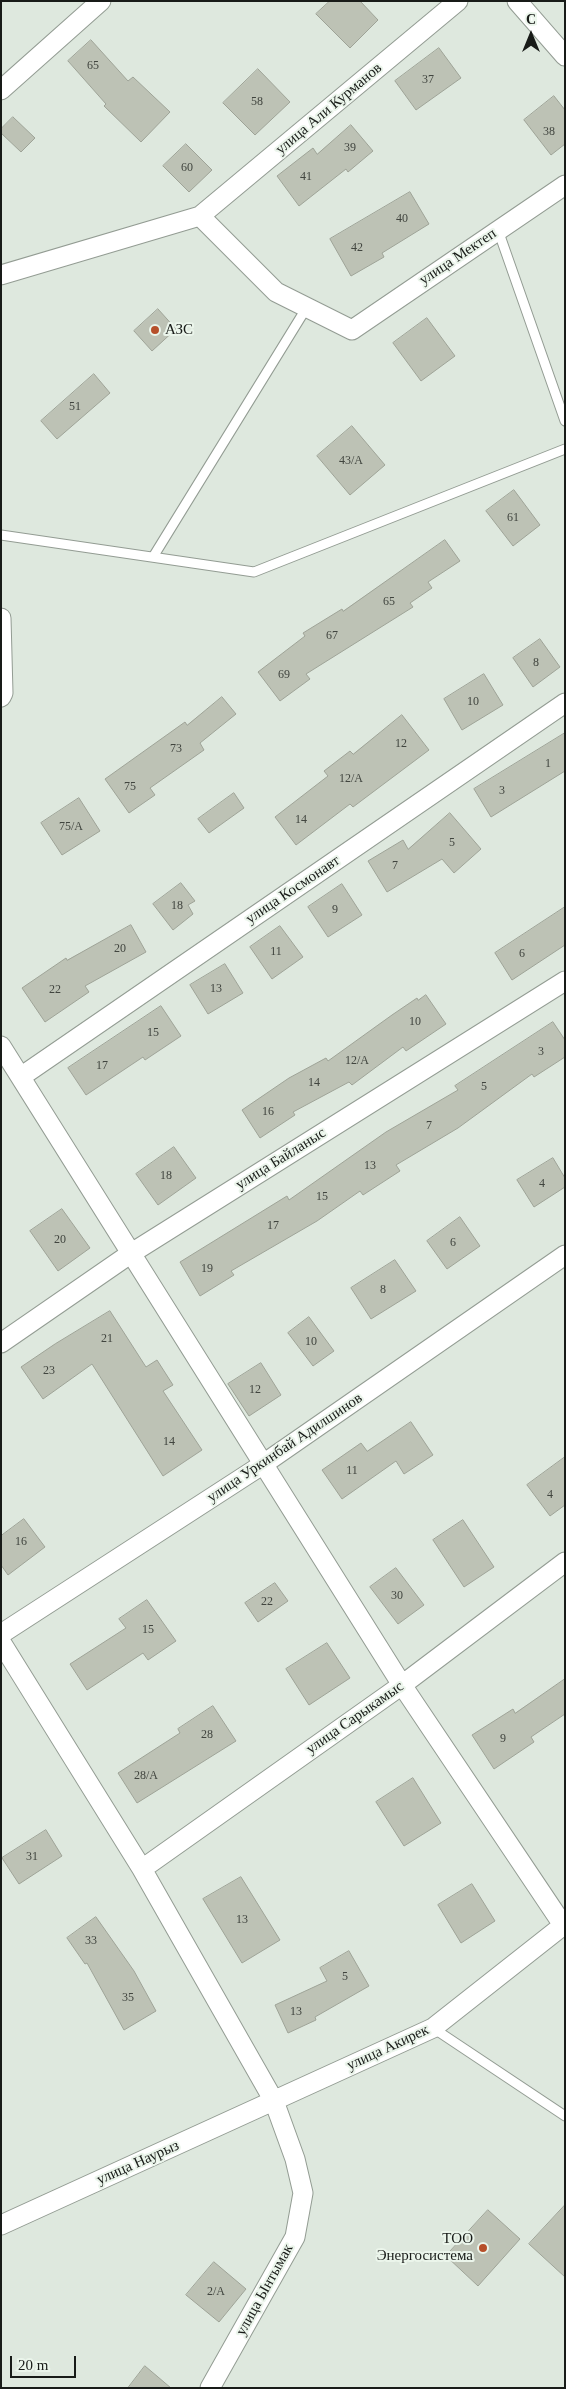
<!DOCTYPE html>
<html>
<head>
<meta charset="utf-8">
<style>
  body { margin:0 }
  #map { position:relative; width:566px; height:2389px; overflow:hidden; background:#dee8de; font-family:Georgia,serif }
  canvas { display:block }
  .frame { position:absolute; inset:0; border:2px solid #181b18; pointer-events:none }
  .north { position:absolute; left:506px; top:10px; width:50px; height:50px; -webkit-text-stroke:4px #ebf5eb; paint-order:stroke; rotate:0deg; font-size:14px; font-weight:700; line-height:20px; text-align:center; color:#181b18 }
  .north::after { content:''; display:block; margin:auto; width:18px; height:22px; background:#181b18; clip-path:polygon(50% 0,100% 100%,50% 72%,0 100%) }
  .scale { position:absolute; left:10px; top:2356px; width:66px; height:22px; box-sizing:border-box; border:2px solid #181b18; border-top:0; padding-left:6px; font-size:15px; line-height:18px; white-space:nowrap; color:#181b18; -webkit-text-stroke:4px #ebf5eb; paint-order:stroke }
</style>
</head>
<body>
<div id="map">
<canvas width="566" height="2389"></canvas>
<div class="frame"></div>
<div class="north">С</div>
<div class="scale">20 m</div>
</div>
<script>
const g = document.querySelector('canvas').getContext('2d');
g.lineJoin = 'round';
function fill(path, color) { g.fillStyle = color; g.fill(path, 'evenodd'); }
function trace(path, color, width, dash) { g.strokeStyle = color; g.lineWidth = width; g.lineCap = dash ? 'butt' : 'round'; g.setLineDash(dash || []); g.stroke(path); }
function label(font, color, halo, rows, align = 'center') {
  g.font = font + ' Georgia,serif'; g.lineWidth = 4; g.setLineDash([]); g.textBaseline = 'middle'; g.strokeStyle = halo; g.fillStyle = color; for (const [text, x, y, turn = 0] of rows) {
    g.save(); g.translate(x, y); g.rotate((+turn || 0) * Math.PI / 180); g.textAlign = isNaN(turn) ? turn : align; if (halo) g.strokeText(text, 0, 0); g.fillText(text, 0, 0); g.restore();
  }
}
const building = new Path2D(`
  M 330,1 L 360,1 L 378,20 L 350,48 L 316,14 Z
  M 91,40 L 128,81 L 133,77 L 170,112 L 141,142 L 104,106 L 106,104 L 68,61 Z
  M 439,48 L 461,78 L 416,110 L 395,81 Z
  M 258,69 L 290,102 L 255,135 L 223,103 Z
  M 554,96 L 565,110 L 565,144 L 551,155 L 524,120 Z
  M 13,117 L 35,138 L 21,152 L 1,133 L 1,129 Z
  M 351,125 L 373,151 L 348,172 L 346,169 L 299,206 L 277,176 L 313,148 L 317,154 Z
  M 186,144 L 212,170 L 189,192 L 163,166 Z
  M 410,192 L 429,224 L 382,253 L 384,257 L 351,276 L 330,239 Z
  M 158,309 L 176,329 L 152,351 L 134,331 Z
  M 427,318 L 455,356 L 421,381 L 393,343 Z
  M 94,374 L 110,393 L 57,439 L 41,421 Z
  M 352,426 L 385,465 L 350,495 L 317,456 Z
  M 514,490 L 540,525 L 513,546 L 486,511 Z
  M 445,540 L 460,561 L 428,582 L 432,588 L 410,603 L 413,607 L 306,674 L 310,679 L 280,701 L 258,672 L 305,636 L 303,633 L 342,609 L 343,611 Z
  M 540,639 L 560,667 L 533,687 L 513,658 Z
  M 484,674 L 503,705 L 462,730 L 444,699 Z
  M 222,697 L 236,714 L 200,743 L 204,750 L 150,788 L 155,795 L 129,813 L 105,779 L 185,722 L 187,725 Z
  M 402,715 L 429,750 L 353,807 L 350,804 L 296,845 L 275,817 L 328,776 L 324,771 L 350,751 L 353,754 Z
  M 565,733 L 565,771 L 491,817 L 474,789 Z
  M 234,793 L 244,808 L 209,833 L 198,819 Z
  M 79,798 L 100,831 L 62,855 L 41,823 Z
  M 450,813 L 481,849 L 454,873 L 442,859 L 387,892 L 368,861 L 403,840 L 408,849 Z
  M 181,883 L 195,901 L 188,905 L 193,914 L 173,930 L 153,904 Z
  M 342,884 L 362,915 L 328,937 L 308,907 Z
  M 565,907 L 565,945 L 512,980 L 495,953 Z
  M 131,925 L 146,952 L 85,986 L 89,992 L 45,1022 L 22,988 L 66,958 L 67,960 Z
  M 280,926 L 303,957 L 272,979 L 250,947 Z
  M 225,964 L 243,993 L 208,1014 L 190,985 Z
  M 426,995 L 446,1024 L 406,1051 L 403,1047 L 352,1085 L 349,1082 L 293,1112 L 295,1115 L 260,1138 L 242,1110 L 289,1078 L 326,1058 L 328,1061 L 392,1015 L 417,998 L 418,1000 Z
  M 161,1006 L 181,1036 L 145,1060 L 143,1057 L 86,1095 L 68,1068 Z
  M 553,1022 L 565,1040 L 565,1057 L 534,1077 L 532,1074 L 458,1128 L 396,1165 L 400,1171 L 363,1195 L 360,1191 L 317,1221 L 231,1271 L 234,1275 L 200,1296 L 180,1262 L 287,1196 L 289,1200 L 386,1132 L 458,1090 L 455,1086 Z
  M 174,1147 L 196,1178 L 158,1205 L 136,1174 Z
  M 553,1158 L 565,1178 L 565,1187 L 534,1207 L 517,1180 Z
  M 62,1209 L 90,1248 L 58,1271 L 30,1231 Z
  M 460,1217 L 480,1246 L 447,1269 L 427,1241 Z
  M 395,1260 L 416,1291 L 371,1319 L 351,1288 Z
  M 110,1311 L 146,1367 L 157,1360 L 173,1385 L 163,1391 L 202,1450 L 163,1476 L 92,1364 L 43,1399 L 21,1367 L 55,1344 Z
  M 309,1317 L 334,1351 L 313,1366 L 288,1333 Z
  M 261,1363 L 281,1395 L 249,1416 L 228,1384 Z
  M 411,1422 L 433,1455 L 404,1474 L 396,1461 L 342,1499 L 322,1470 L 361,1443 L 367,1451 Z
  M 565,1457 L 565,1505 L 550,1516 L 527,1485 Z
  M 24,1519 L 45,1547 L 8,1575 L 1,1565 L 1,1536 Z
  M 463,1520 L 494,1567 L 464,1587 L 433,1540 Z
  M 396,1568 L 424,1605 L 398,1624 L 370,1587 Z
  M 275,1583 L 288,1601 L 258,1622 L 245,1603 Z
  M 147,1600 L 176,1641 L 148,1660 L 143,1653 L 87,1690 L 70,1664 L 126,1628 L 119,1619 Z
  M 327,1643 L 350,1678 L 309,1705 L 286,1669 Z
  M 565,1679 L 565,1714 L 531,1737 L 534,1742 L 494,1769 L 472,1735 L 513,1709 L 515,1713 Z
  M 213,1706 L 236,1741 L 137,1803 L 118,1773 L 180,1733 L 178,1729 Z
  M 413,1778 L 441,1823 L 404,1846 L 376,1802 Z
  M 46,1830 L 62,1856 L 19,1884 L 2,1858 Z
  M 241,1877 L 280,1940 L 242,1963 L 203,1899 Z
  M 472,1884 L 495,1921 L 461,1943 L 438,1905 Z
  M 96,1917 L 134,1971 L 156,2011 L 124,2030 L 87,1963 L 85,1964 L 67,1938 Z
  M 349,1951 L 369,1986 L 315,2017 L 316,2020 L 288,2033 L 275,2005 L 327,1981 L 320,1968 Z
  M 565,2205 L 565,2277 L 529,2244 Z
  M 488,2210 L 520,2239 L 478,2286 L 446,2256 Z
  M 214,2262 L 246,2289 L 219,2322 L 186,2295 Z
  M 145,2366 L 171,2388 L 128,2388 Z`);
fill(building, '#bdc2b5');
trace(building, '#9ea397', 1);
const lane = new Path2D(`
  M 498,230 L 565,421
  M 1,535 L 254,572 L 565,449
  M 153,557 L 307,307
  M 433,2028 L 565,2116`);
const street = new Path2D(`
  M 517,1 L 565,56
  M 1,90 L 101,1
  M 200,216 L 458,1
  M 1,275 L 200,216 L 276,292 L 352,330 L 565,185
  M 1,618 L 3,693 L 1,697
  M 1,1046 L 402,1685 L 563,1925
  M 22,1076 L 565,703
  M 1,1343 L 130,1254 L 565,981
  M 1,1634 L 262,1465 L 565,1255
  M 1,1642 L 142,1869 L 274,2101 L 295,2159 L 303,2193 L 295,2237 L 210,2388
  M 142,1869 L 402,1685 L 565,1562
  M 1,2225 L 433,2028 L 565,1924`);
trace(lane, '#939c93', 11);
trace(street, '#939c93', 21);
trace(lane, '#fff', 9);
trace(street, '#fff', 19);
for (const [x, y, r, color] of [
  [155,330,5,"#b64f2a"],
  [483,2248,5,"#b64f2a"]
]) { const dot = new Path2D(); dot.arc(x, y, r, 0, 2 * Math.PI); g.fillStyle = color; g.fill(dot); trace(dot, '#ebf5eb', 2); }
label('12px', '#41453f', null, [
  ["65",93,66],
  ["37",428,80],
  ["58",257,102],
  ["38",549,132],
  ["39",350,148],
  ["60",187,168],
  ["41",306,177],
  ["40",402,219],
  ["42",357,248],
  ["51",75,407],
  ["43/А",351,461],
  ["61",513,518],
  ["65",389,602],
  ["67",332,636],
  ["8",536,663],
  ["69",284,675],
  ["10",473,702],
  ["12",401,744],
  ["73",176,749],
  ["1",548,764],
  ["12/А",351,779],
  ["75",130,787],
  ["3",502,791],
  ["14",301,820],
  ["75/А",71,827],
  ["5",452,843],
  ["7",395,866],
  ["18",177,906],
  ["9",335,910],
  ["20",120,949],
  ["11",276,952],
  ["6",522,954],
  ["13",216,989],
  ["22",55,990],
  ["10",415,1022],
  ["15",153,1033],
  ["3",541,1052],
  ["12/А",357,1061],
  ["17",102,1066],
  ["14",314,1083],
  ["5",484,1087],
  ["16",268,1112],
  ["7",429,1126],
  ["13",370,1166],
  ["18",166,1176],
  ["4",542,1184],
  ["15",322,1197],
  ["17",273,1226],
  ["20",60,1240],
  ["6",453,1243],
  ["19",207,1269],
  ["8",383,1290],
  ["21",107,1339],
  ["10",311,1342],
  ["23",49,1371],
  ["12",255,1390],
  ["14",169,1442],
  ["11",352,1471],
  ["4",550,1495],
  ["16",21,1542],
  ["30",397,1596],
  ["22",267,1602],
  ["15",148,1630],
  ["28",207,1735],
  ["9",503,1739],
  ["28/А",146,1776],
  ["31",32,1857],
  ["13",242,1920],
  ["33",91,1941],
  ["5",345,1977],
  ["35",128,1998],
  ["13",296,2012],
  ["2/А",216,2292]
]);
label('15px', '#181b18', '#ebf5eb', [
  ["улица Али Курманов",329,109,-40],
  ["улица Мектеп",458,257,-34],
  ["улица Космонавт",293,890,-34],
  ["улица Байланыс",281,1159,-32],
  ["улица Уркинбай Адилшинов",285,1448,-34],
  ["улица Сарыкамыс",355,1718,-35],
  ["улица Акирек",388,2048,-25],
  ["улица Наурыз",138,2163,-24],
  ["улица Ынтымак",265,2290,-61]
]);
label('15px', '#181b18', '#ebf5eb', [
  ["АЗС",165,330],
  ["ТОО",473,2239,"right"],
  ["Энергосистема",473,2256,"right"]
], 'left');
</script>
</body>
</html>
